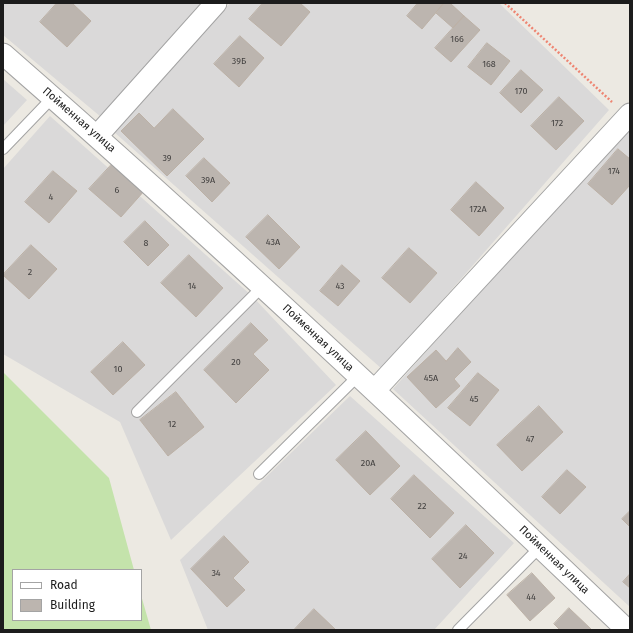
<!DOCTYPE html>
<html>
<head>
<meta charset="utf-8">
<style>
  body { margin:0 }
  #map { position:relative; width:633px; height:633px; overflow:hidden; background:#ece9e2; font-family:"Fira Sans",sans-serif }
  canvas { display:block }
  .frame { position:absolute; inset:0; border:4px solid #1c1c1c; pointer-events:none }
  .legend { position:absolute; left:12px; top:569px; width:130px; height:52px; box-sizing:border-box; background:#fff; border:1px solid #a4a4a4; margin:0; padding:5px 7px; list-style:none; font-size:12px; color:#1c1c1c }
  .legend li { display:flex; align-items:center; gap:8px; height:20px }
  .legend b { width:20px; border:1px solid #a4a4a4 }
</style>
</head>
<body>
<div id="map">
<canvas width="633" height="633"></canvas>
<div class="frame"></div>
<ul class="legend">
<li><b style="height:5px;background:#fff"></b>Road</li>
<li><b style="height:11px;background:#bcb5af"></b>Building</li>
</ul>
</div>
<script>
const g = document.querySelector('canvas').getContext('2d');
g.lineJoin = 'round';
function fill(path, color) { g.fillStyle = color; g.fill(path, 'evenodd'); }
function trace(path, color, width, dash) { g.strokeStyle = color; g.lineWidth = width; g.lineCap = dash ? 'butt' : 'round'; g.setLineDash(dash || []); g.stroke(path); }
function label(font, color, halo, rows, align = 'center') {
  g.font = font + ' "Fira Sans",sans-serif'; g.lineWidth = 3; g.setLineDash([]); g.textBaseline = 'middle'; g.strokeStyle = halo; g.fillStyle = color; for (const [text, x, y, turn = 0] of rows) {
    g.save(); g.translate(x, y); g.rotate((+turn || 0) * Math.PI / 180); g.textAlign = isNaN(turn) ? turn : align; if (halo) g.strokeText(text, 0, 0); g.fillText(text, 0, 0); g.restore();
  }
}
fill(new Path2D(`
  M 3,3 L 201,3 L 101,117 L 3,35 Z
  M 230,3 L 499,3 L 609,110 L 382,369 L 114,132 Z
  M 3,79 L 27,100 L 3,126 Z
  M 50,116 L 252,296 L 336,385 L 171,540 L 120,422 L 3,354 L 3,169 Z
  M 626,127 L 630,130 L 630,607 L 393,389 Z
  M 350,396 L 514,543 L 434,630 L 208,630 L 180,560 Z`), '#dad9d9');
fill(new Path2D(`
  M 3,372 L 109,478 L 134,570 L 13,570 L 13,620 L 141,620 L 141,595 L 151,630 L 3,630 Z`), '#c4e3ab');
const building = new Path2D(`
  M 57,3 L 72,3 L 91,21 L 67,47 L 40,22 Z
  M 263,3 L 300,3 L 310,12 L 281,46 L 249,19 Z
  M 418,3 L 444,3 L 422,29 L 407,16 Z
  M 444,3 L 450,3 L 464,16 L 453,28 L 436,13 Z
  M 464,16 L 480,30 L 451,62 L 435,48 Z
  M 240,36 L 264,58 L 239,87 L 214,64 Z
  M 487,43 L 510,61 L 491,85 L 468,67 Z
  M 521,70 L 543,90 L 521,113 L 500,93 Z
  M 559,97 L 584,121 L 556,150 L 531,126 Z
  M 173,109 L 204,139 L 167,176 L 121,131 L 139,113 L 154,128 Z
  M 618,149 L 630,159 L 630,185 L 612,205 L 588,184 Z
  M 204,158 L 230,183 L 212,202 L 186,176 Z
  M 114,162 L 145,190 L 121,217 L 89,189 Z
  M 53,171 L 77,191 L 49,223 L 25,202 Z
  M 476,182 L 504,208 L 479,236 L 451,210 Z
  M 268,215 L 300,247 L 279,269 L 246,237 Z
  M 145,221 L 169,245 L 148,266 L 124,242 Z
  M 31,245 L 57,269 L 29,299 L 3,275 Z
  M 409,248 L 437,273 L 410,303 L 382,278 Z
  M 189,255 L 223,288 L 196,317 L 161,283 Z
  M 342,265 L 360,281 L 338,306 L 320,291 Z
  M 251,323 L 268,340 L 253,354 L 269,370 L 236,403 L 204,370 Z
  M 123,342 L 145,365 L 113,395 L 91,372 Z
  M 458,348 L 471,362 L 454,379 L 460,386 L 436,408 L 407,377 L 436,350 L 446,361 Z
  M 478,373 L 499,390 L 470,426 L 448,408 Z
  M 176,392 L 204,427 L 168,456 L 140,420 Z
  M 539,406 L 563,432 L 522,471 L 497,445 Z
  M 366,431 L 400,466 L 370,495 L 336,460 Z
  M 567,470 L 586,487 L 560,514 L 542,497 Z
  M 414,475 L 454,513 L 430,538 L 391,499 Z
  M 630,511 L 630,527 L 622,519 Z
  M 466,525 L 494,553 L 460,588 L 432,559 Z
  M 224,536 L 249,562 L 233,578 L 245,590 L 227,607 L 191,569 Z
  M 532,573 L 555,598 L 530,621 L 507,595 Z
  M 630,574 L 630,588 L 623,582 Z
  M 569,608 L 592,630 L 560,630 L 554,624 Z
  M 314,609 L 336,630 L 294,630 Z`);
fill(building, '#bcb5af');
trace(building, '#bcb1a6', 1);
const lane = new Path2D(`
  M 3,149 L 53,97
  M 137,412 L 262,287
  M 259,474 L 359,375
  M 458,630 L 540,547`);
const street = new Path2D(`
  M 3,54 C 216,240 422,434 627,630
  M 97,136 L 216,3
  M 375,390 L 630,114`);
trace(lane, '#a3a3a3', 12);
trace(street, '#a3a3a3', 23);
trace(new Path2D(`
  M 505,3 L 612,102`), '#ee8572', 2.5, [2, 2]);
trace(lane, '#fff', 10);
trace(street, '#fff', 21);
label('9px', '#444241', null, [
  ["166",457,39],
  ["39Б",239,61],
  ["168",489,64],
  ["170",521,91],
  ["172",557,123],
  ["39",167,158],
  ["174",614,171],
  ["39А",208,180],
  ["6",117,190],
  ["4",51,197],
  ["172А",478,209],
  ["43А",273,242],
  ["8",146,243],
  ["2",30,272],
  ["14",192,286],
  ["43",340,286],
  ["20",236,362],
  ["10",118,369],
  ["45А",431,378],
  ["45",474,399],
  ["12",172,424],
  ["47",530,439],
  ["20А",368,463],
  ["22",422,506],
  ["24",463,556],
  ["34",216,573],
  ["44",531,597]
]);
label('11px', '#1c1c1c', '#fff', [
  ["Пойменная улица",79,120,41],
  ["Пойменная улица",318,338,43],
  ["Пойменная улица",554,560,44]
]);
</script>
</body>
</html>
